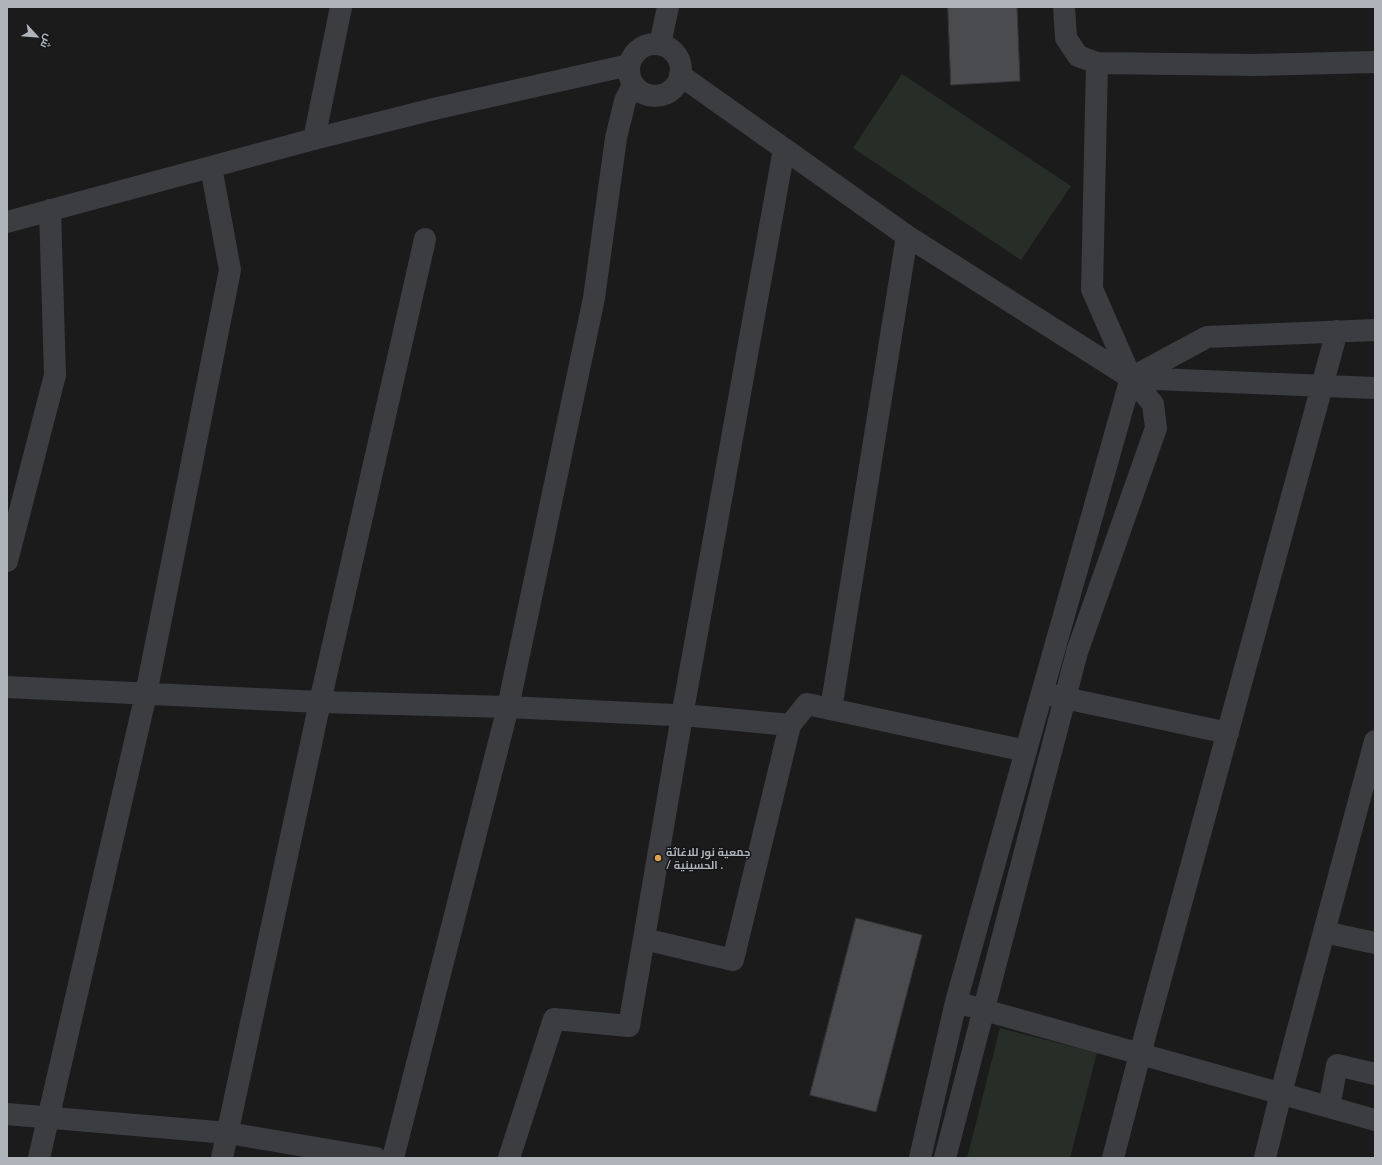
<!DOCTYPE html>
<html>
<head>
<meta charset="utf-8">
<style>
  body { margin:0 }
  #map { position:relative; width:1382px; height:1165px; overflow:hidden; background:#1b1b1c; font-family:Lato,Cairo,sans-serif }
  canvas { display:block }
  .frame { position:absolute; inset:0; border:8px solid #afb3ba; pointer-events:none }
  .north { position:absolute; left:16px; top:16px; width:40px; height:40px; -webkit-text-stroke:3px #151617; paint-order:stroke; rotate:116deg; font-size:11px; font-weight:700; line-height:16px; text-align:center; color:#afb3ba }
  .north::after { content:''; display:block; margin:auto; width:14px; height:18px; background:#afb3ba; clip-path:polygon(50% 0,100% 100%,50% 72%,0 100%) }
</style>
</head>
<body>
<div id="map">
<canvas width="1382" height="1165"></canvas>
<div class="frame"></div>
<div class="north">ش</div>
</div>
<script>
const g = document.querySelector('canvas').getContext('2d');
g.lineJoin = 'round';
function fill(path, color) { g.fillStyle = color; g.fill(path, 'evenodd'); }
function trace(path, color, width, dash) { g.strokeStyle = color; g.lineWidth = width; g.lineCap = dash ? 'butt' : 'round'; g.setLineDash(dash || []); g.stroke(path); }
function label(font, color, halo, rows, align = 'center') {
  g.font = font + ' Lato,Cairo,sans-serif'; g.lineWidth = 3; g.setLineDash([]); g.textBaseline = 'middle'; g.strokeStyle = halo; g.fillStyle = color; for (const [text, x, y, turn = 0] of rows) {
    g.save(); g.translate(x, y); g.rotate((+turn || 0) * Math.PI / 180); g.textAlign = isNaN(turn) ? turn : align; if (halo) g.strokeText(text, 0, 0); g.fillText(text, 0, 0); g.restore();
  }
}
fill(new Path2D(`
  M 902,74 L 1071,186 L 1021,260 L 853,148 Z
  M 1000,1028 L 1097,1053 L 1070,1158 L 967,1158 Z`), '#272e27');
const building = new Path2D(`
  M 948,7 L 1017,7 L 1020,81 L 951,85 Z
  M 856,918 L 922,935 L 876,1112 L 810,1095 Z`);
fill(building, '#4a4b4e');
trace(building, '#353538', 1);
trace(new Path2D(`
  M 1064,7 L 1066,38 L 1078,56 L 1097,63 L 1253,65 L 1375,62
  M 660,44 L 668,7
  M629 70a26 26 0 1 1 52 0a26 26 0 1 1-52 0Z
  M 680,75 L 907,236 L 1131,378 L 1375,388
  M 314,139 L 341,7
  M 7,222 L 314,139 L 438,108 L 629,65
  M 7,561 L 55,375 L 50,210
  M 7,687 L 320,702 L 508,707 L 694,716 L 790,725 L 807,704 L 1026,751
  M 1051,695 L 1228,733
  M 831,709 L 907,236
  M 1324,932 L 1375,943
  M 644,939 L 733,960 L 790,725
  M 970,1006 L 1375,1120
  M 1329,1107 L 1337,1065 L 1375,1074
  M 7,1114 L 228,1133 L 376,1158
  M 39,1158 L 146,694 L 230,270 L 211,167
  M 222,1158 L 320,702 L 425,239
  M 393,1158 L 508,707 L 594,298 L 616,138 L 625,101 L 633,85
  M 509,1158 L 554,1019 L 629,1026 L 682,716 L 784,149
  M 920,1158 L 956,1002 L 1042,693 L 1131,378 L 1092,289 L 1097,63
  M 945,1158 L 1077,652 L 1156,428 L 1153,404 L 1131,378 L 1207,337 L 1375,330
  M 1113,1158 L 1140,1054 L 1337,331
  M 1265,1158 L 1281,1093 L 1375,741`), '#3c3d41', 22);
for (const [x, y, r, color] of [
  [658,858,4,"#dda152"]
]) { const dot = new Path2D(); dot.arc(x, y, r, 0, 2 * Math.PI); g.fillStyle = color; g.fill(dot); trace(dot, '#151617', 1.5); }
label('bold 11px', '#afb3ba', '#151617', [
  ["جمعية نور للاغاثة",666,852],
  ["/ الحسينية .",666,865]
], 'left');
</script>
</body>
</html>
